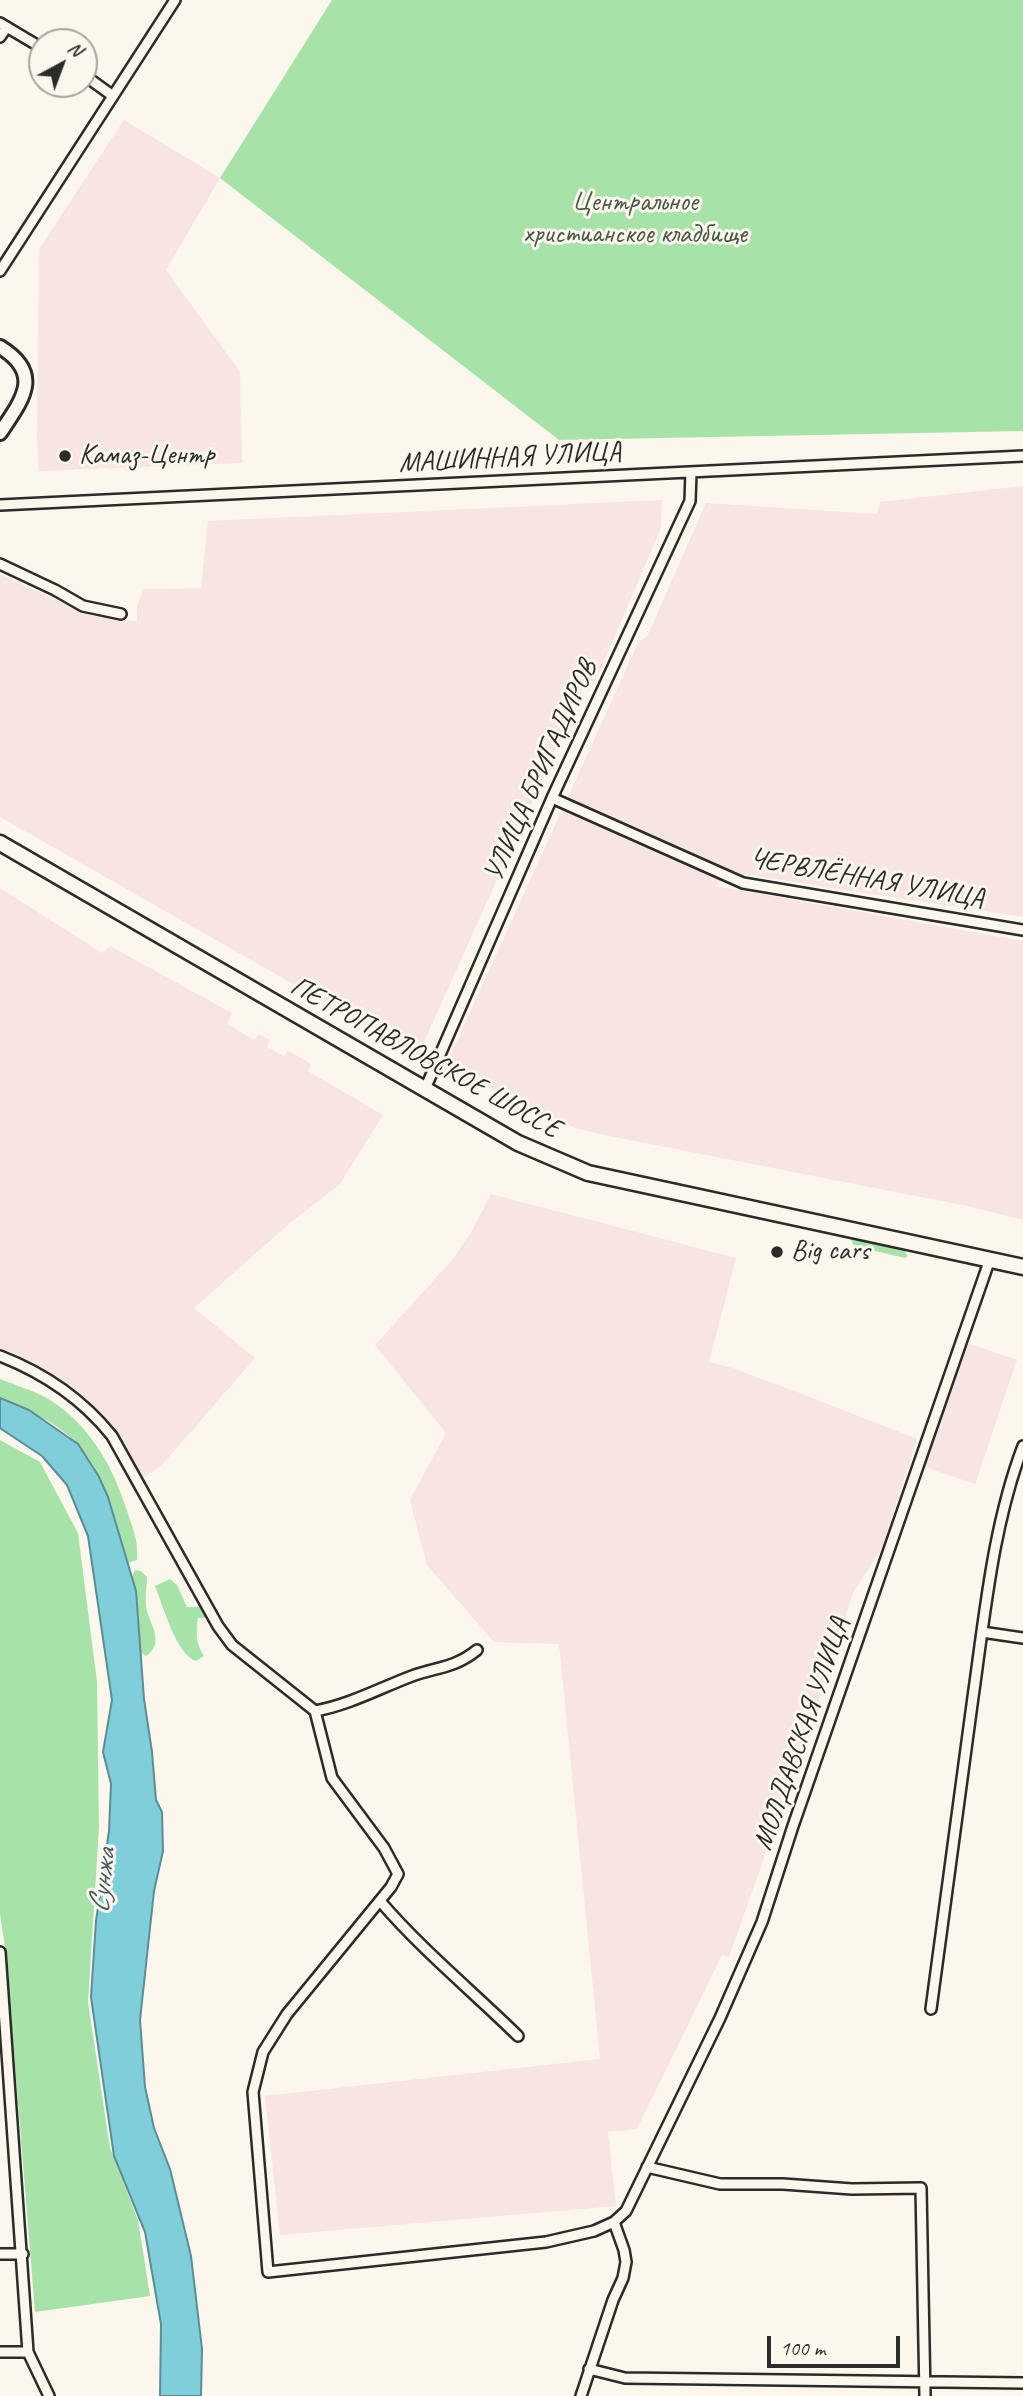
<!DOCTYPE html>
<html>
<head>
<meta charset="utf-8">
<style>
  body { margin:0 }
  #map { position:relative; width:1023px; height:2396px; overflow:hidden; background:#fbf7ec; font-family:Caveat,sans-serif }
  canvas { display:block }
  .north { position:absolute; left:28px; top:28px; width:70px; height:70px; box-sizing:border-box; background:#fbf7ec; border:2px solid #a8a59f; border-radius:50%; rotate:41deg; font-size:19px; font-weight:700; line-height:28px; text-align:center; color:#2b2b2b }
  .north::after { content:''; display:block; margin:auto; width:24px; height:32px; background:#2b2b2b; clip-path:polygon(50% 0,100% 100%,50% 72%,0 100%) }
  .scale { position:absolute; left:767px; top:2336px; width:133px; height:32px; box-sizing:border-box; border:4px solid #2b2b2b; border-top:0; padding-left:9px; font-size:21px; line-height:24px; white-space:nowrap; color:#2b2b2b; -webkit-text-stroke:5px #fbf7ec; paint-order:stroke }
</style>
</head>
<body>
<div id="map">
<canvas width="1023" height="2396"></canvas>
<div class="north">N</div>
<div class="scale">100 m</div>
</div>
<script>
const g = document.querySelector('canvas').getContext('2d');
g.lineJoin = 'round';
function fill(path, color) { g.fillStyle = color; g.fill(path, 'evenodd'); }
function trace(path, color, width, dash) { g.strokeStyle = color; g.lineWidth = width; g.lineCap = dash ? 'butt' : 'round'; g.setLineDash(dash || []); g.stroke(path); }
function label(font, color, halo, rows, align = 'center') {
  g.font = font + ' Caveat,sans-serif'; g.lineWidth = 6; g.setLineDash([]); g.textBaseline = 'middle'; g.strokeStyle = halo; g.fillStyle = color; for (const [text, x, y, turn = 0] of rows) {
    g.save(); g.translate(x, y); g.rotate((+turn || 0) * Math.PI / 180); g.textAlign = isNaN(turn) ? turn : align; if (halo) g.strokeText(text, 0, 0); g.fillText(text, 0, 0); g.restore();
  }
}
fill(new Path2D(`
  M 124,120 L 220,178 L 166,270 L 240,372 L 242,463 L 39,471 L 37,439 L 39,249 Z
  M 1023,486 L 1023,917 L 729,872 L 716,886 L 1023,941 L 1023,1220 L 962,1205 L 594,1133 L 573,1127 L 445,1067 L 639,641 L 647,637 L 706,503 L 877,514 L 880,502 Z
  M 662,500 L 661,528 L 594,685 L 586,682 L 418,1055 L 0,817 L 0,574 L 89,615 L 137,621 L 137,605 L 144,589 L 201,588 L 208,521 Z
  M 0,888 L 102,953 L 110,946 L 232,1013 L 227,1024 L 254,1040 L 259,1034 L 270,1040 L 267,1047 L 284,1056 L 288,1050 L 311,1064 L 308,1071 L 383,1115 L 340,1184 L 290,1223 L 194,1308 L 255,1358 L 161,1466 L 143,1478 L 103,1417 L 62,1381 L 16,1354 L 0,1349 Z
  M 491,1194 L 736,1258 L 709,1362 L 729,1367 L 792,1390 L 917,1439 L 882,1547 L 853,1593 L 811,1725 L 729,1957 L 722,1955 L 637,2129 L 608,2132 L 616,2206 L 280,2235 L 265,2096 L 600,2059 L 559,1644 L 494,1642 L 427,1565 L 410,1500 L 446,1433 L 375,1345 L 453,1259 L 472,1231 Z
  M 967,1343 L 1017,1360 L 975,1484 L 925,1467 Z`), '#f8e4e2');
fill(new Path2D(`
  M 332,0 L 1023,0 L 1023,431 L 559,440 L 220,178 Z
  M 849,1235 L 904,1250 L 908,1256 L 905,1258 L 854,1246 Z
  M 0,1379 C 15,1385 31,1390 45,1397 C 87,1421 112,1464 126,1508 C 132,1526 139,1541 137,1560 L 127,1563 C 116,1523 107,1477 78,1445 C 59,1423 26,1409 0,1398 Z
  M 0,1440 L 40,1462 L 78,1533 L 97,1682 L 99,1827 L 88,2002 L 110,2148 L 138,2220 L 150,2296 L 35,2312 L 6,1954 L 0,1914 Z
  M 135,1570 L 141,1571 L 147,1577 C 147,1588 144,1601 147,1611 C 152,1627 164,1644 146,1656 L 138,1651 L 130,1581 Z
  M 170,1579 L 177,1585 L 187,1607 L 206,1607 L 208,1618 L 198,1618 C 196,1633 195,1642 204,1656 L 196,1661 C 176,1655 163,1605 155,1586 Z`), '#a7e3a9');
const water = new Path2D(`
  M 0,1398 L 29,1410 L 78,1444 L 98,1475 L 108,1497 L 136,1591 L 144,1699 L 152,1752 L 156,1800 L 162,1812 L 163,1851 L 154,1891 L 140,2020 L 145,2087 L 154,2128 L 170,2169 L 191,2256 L 202,2349 L 201,2396 L 160,2396 L 161,2324 L 145,2232 L 114,2156 L 91,1997 L 96,1921 L 109,1831 L 111,1784 L 103,1752 L 112,1700 L 88,1536 L 67,1485 L 42,1456 L 0,1428 Z`);
fill(water, '#7fcfda');
trace(water, '#5d8d94', 2);
const street = new Path2D(`
  M 0,23 L 42,48
  M 0,37 L 7,27
  M 84,75 L 113,96
  M 0,271 L 175,0
  M 0,505 L 1023,456
  M 0,564 L 55,590 L 83,606 L 121,614
  M 552,798 L 743,883 L 1023,930
  M 425,1089 L 552,798 L 690,501 L 691,472
  M 0,1356 C 44,1373 83,1400 112,1436 L 218,1626 L 232,1645 L 315,1711 L 332,1778 L 384,1848 L 398,1874 L 391,1887 L 287,2014 L 263,2052 L 253,2092 L 268,2272 L 546,2242 L 594,2231 L 614,2222 L 626,2211 L 720,2018 L 762,1922 L 793,1826 L 990,1259
  M 982,1632 L 1023,1638
  M 315,1711 C 349,1705 380,1688 412,1676 C 437,1667 455,1668 477,1650
  M 380,1901 C 422,1950 471,1990 518,2036
  M 0,1952 L 28,2352 L 49,2396
  M 931,2009 C 945,1905 959,1801 973,1697 C 985,1613 993,1525 1023,1446
  M 647,2167 L 720,2184 L 783,2184 L 852,2189 L 921,2188 L 925,2396
  M 0,2254 L 23,2254
  M 0,2352 L 28,2352
  M 589,2369 L 625,2378 L 1023,2383
  M 581,2396 L 613,2300 L 623,2278 L 626,2262 L 624,2250 L 614,2222`);
const secondary = new Path2D(`
  M 0,347 C 44,374 22,400 0,433`);
const primary = new Path2D(`
  M 0,843 L 518,1143 L 588,1173 L 1023,1267`);
trace(street, '#2b2b2b', 14);
trace(secondary, '#2b2b2b', 18);
trace(primary, '#2b2b2b', 19);
trace(street, '#fbf7ec', 9);
trace(secondary, '#fbf7ec', 12);
trace(primary, '#fbf7ec', 14);
for (const [x, y, r, color] of [
  [65,456,7,"#2b2b2b"],
  [777,1252,7,"#2b2b2b"]
]) { const dot = new Path2D(); dot.arc(x, y, r, 0, 2 * Math.PI); g.fillStyle = color; g.fill(dot); trace(dot, '#fbf7ec', 2.5); }
label('28px', '#4a594a', '#fbf7ec', [
  ["Центральное",635,203],
  ["христианское кладбище",635,235]
]);
label('28px', '#2b2b2b', '#fbf7ec', [
  ["Камаз-Центр",79,456],
  ["Big cars",791,1252]
], 'left');
label('28px', '#2b2b2b', '#fbf7ec', [
  ["МАШИННАЯ УЛИЦА",510,458,-3],
  ["УЛИЦА БРИГАДИРОВ",541,771,-66],
  ["ЧЕРВЛЁННАЯ УЛИЦА",867,879,10],
  ["ПЕТРОПАВЛОВСКОЕ ШОССЕ",425,1058,29],
  ["МОЛДАВСКАЯ УЛИЦА",802,1734,-71]
]);
label('italic 30px', '#445c60', '#fbf7ec', [
  ["Сунжа",103,1881,-83]
]);
</script>
</body>
</html>
